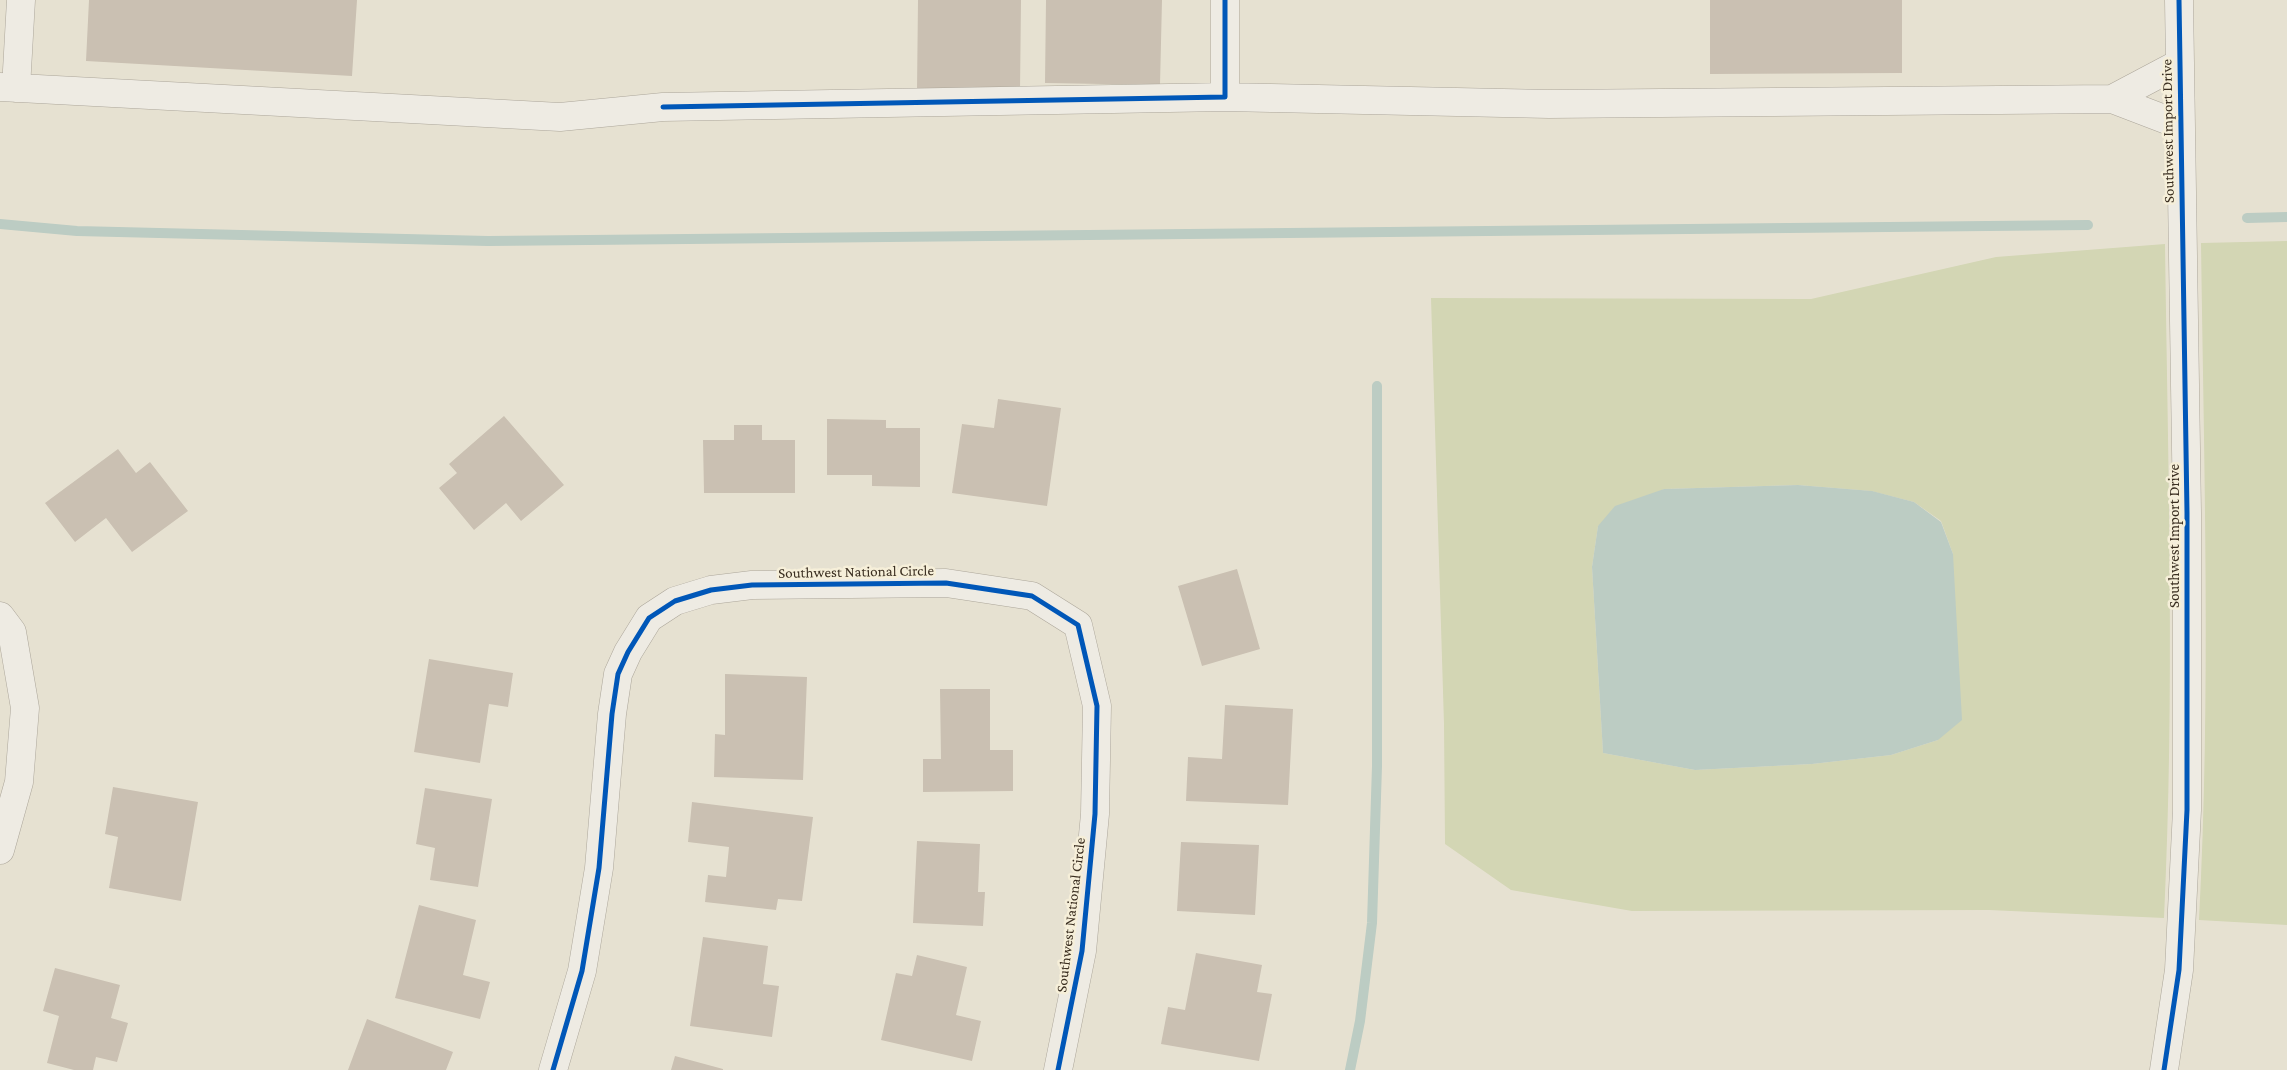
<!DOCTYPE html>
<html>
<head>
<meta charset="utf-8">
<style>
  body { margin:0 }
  canvas { display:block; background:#e6e1d1 }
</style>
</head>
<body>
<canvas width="2287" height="1070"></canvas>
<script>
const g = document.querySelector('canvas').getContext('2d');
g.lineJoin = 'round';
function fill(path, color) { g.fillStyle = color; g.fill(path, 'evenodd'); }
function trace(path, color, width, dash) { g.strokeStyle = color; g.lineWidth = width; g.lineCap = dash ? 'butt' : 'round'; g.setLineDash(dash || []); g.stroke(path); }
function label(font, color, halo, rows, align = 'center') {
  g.font = font + ' "Crimson Pro",serif'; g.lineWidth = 5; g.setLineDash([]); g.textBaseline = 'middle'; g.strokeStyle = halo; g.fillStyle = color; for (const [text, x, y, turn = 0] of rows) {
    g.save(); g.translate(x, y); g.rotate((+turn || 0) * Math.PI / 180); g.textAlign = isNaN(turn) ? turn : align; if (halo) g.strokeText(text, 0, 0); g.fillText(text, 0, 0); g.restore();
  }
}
fill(new Path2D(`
  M 2287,241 L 2287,925 L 2199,920 C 2211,695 2204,468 2201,243 Z
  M 2165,244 C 2168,469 2175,694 2164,918 L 1989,910 L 1632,911 L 1511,890 L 1445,844 L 1444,724 L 1431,298 L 1811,299 L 1996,257 ZM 1798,485 L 1871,491 L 1914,502 L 1941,521 L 1953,554 L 1938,740 L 1891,755 L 1812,764 L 1695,770 L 1603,753 L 1592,567 L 1598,526 L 1664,489 Z`), '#d3d6b4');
fill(new Path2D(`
  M 1798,485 L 1872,491 L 1914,502 L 1941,522 L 1953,554 L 1962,720 L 1938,740 L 1891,755 L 1812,764 L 1695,770 L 1603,753 L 1592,567 L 1598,526 L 1615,506 L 1664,489 Z`), '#bcccc3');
trace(new Path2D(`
  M 2247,218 L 2287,217
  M 0,224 L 77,231 L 488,241 L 2088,225
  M 1350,1070 L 1360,1021 L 1372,923 L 1377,766 L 1377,386`), '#bcccc3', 10);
fill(new Path2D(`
  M 89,0 L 357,0 L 352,76 L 86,61 Z
  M 918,0 L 1021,0 L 1020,91 L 917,90 Z
  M 1046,0 L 1162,0 L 1160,85 L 1045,83 Z
  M 1710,0 L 1902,0 L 1902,73 L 1710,74 Z
  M 998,399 L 1061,408 L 1047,506 L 952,493 L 962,424 L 994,428 Z
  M 504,416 L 564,485 L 521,521 L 506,503 L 474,530 L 439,488 L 457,473 L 449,464 Z
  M 827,419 L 886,420 L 886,428 L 920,428 L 920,487 L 872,486 L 872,475 L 827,475 Z
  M 734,425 L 762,425 L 762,440 L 795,440 L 795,493 L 704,493 L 703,440 L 734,440 Z
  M 118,449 L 136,473 L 150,462 L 188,511 L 132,552 L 106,518 L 75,542 L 45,503 Z
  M 1237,569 L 1260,649 L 1202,666 L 1178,586 Z
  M 429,659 L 513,673 L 508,707 L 489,704 L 480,763 L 414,752 Z
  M 725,674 L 807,677 L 803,780 L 714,777 L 715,734 L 725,735 Z
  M 940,689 L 990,689 L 990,750 L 1013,750 L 1013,791 L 923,792 L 923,759 L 941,759 Z
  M 1225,705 L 1293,709 L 1288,805 L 1186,801 L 1188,757 L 1222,759 Z
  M 113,787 L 198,802 L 181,901 L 109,888 L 118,837 L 105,834 Z
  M 425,788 L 492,799 L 478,887 L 430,880 L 435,848 L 416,844 Z
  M 692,802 L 813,817 L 802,901 L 778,899 L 776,910 L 705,902 L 708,875 L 726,877 L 729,847 L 688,842 Z
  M 917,841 L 980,844 L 978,892 L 985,892 L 983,926 L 913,923 Z
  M 1181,842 L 1259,845 L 1255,915 L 1177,911 Z
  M 419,905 L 476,920 L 463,975 L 490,982 L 480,1019 L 395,998 Z
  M 703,937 L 768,946 L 763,984 L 779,986 L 772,1037 L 690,1026 Z
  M 1196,953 L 1262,965 L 1257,992 L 1272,994 L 1259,1061 L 1161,1044 L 1168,1007 L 1185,1010 Z
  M 917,955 L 967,967 L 956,1015 L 981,1021 L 972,1061 L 881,1040 L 896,973 L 912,976 Z
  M 55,968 L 120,985 L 111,1018 L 128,1023 L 117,1062 L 96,1057 L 93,1070 L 74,1070 L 47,1063 L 59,1016 L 43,1011 Z
  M 367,1019 L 453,1052 L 446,1070 L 348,1070 Z
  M 675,1056 L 723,1069 L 723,1070 L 671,1070 Z`), '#cac0b2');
const minor = new Path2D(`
  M 0,87 L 560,117 L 663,107 L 1225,97 L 1225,0
  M 16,88 L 21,0
  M 1225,97 L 1549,104 L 2112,99 L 2180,125
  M 2112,99 L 2180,63
  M 0,616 L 12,632 L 25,708 L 19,782 L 0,850
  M 553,1070 L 582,971 L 599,868 L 612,714 L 618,674 L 628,652 L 649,618 L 675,601 L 711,590 L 752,585 L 946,583 L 1032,596 L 1078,625 L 1097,706 L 1095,814 L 1082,951 L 1058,1070
  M 2164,1070 L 2179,970 L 2187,810 L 2187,513 L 2179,0`);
trace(minor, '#aca69a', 29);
trace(minor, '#eeebe3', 28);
trace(new Path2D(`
  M 663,107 L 1225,97 L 1225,0
  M 553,1070 L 582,971 L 599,868 L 612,714 L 618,674 L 628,652 L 649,618 L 675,601 L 711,590 L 752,585 L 946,583 L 1032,596 L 1078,625 L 1097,706 L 1095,814 L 1082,951 L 1058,1070
  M 2164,1070 L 2179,970 L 2187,810 L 2187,513 L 2179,0`), '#0057b8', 5);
label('15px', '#3b2f21', '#f6efd9', [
  ["Southwest Import Drive",2168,131,-91],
  ["Southwest Import Drive",2174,536,-90],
  ["Southwest National Circle",856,572,-1],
  ["Southwest National Circle",1071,915,-83]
]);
</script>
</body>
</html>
